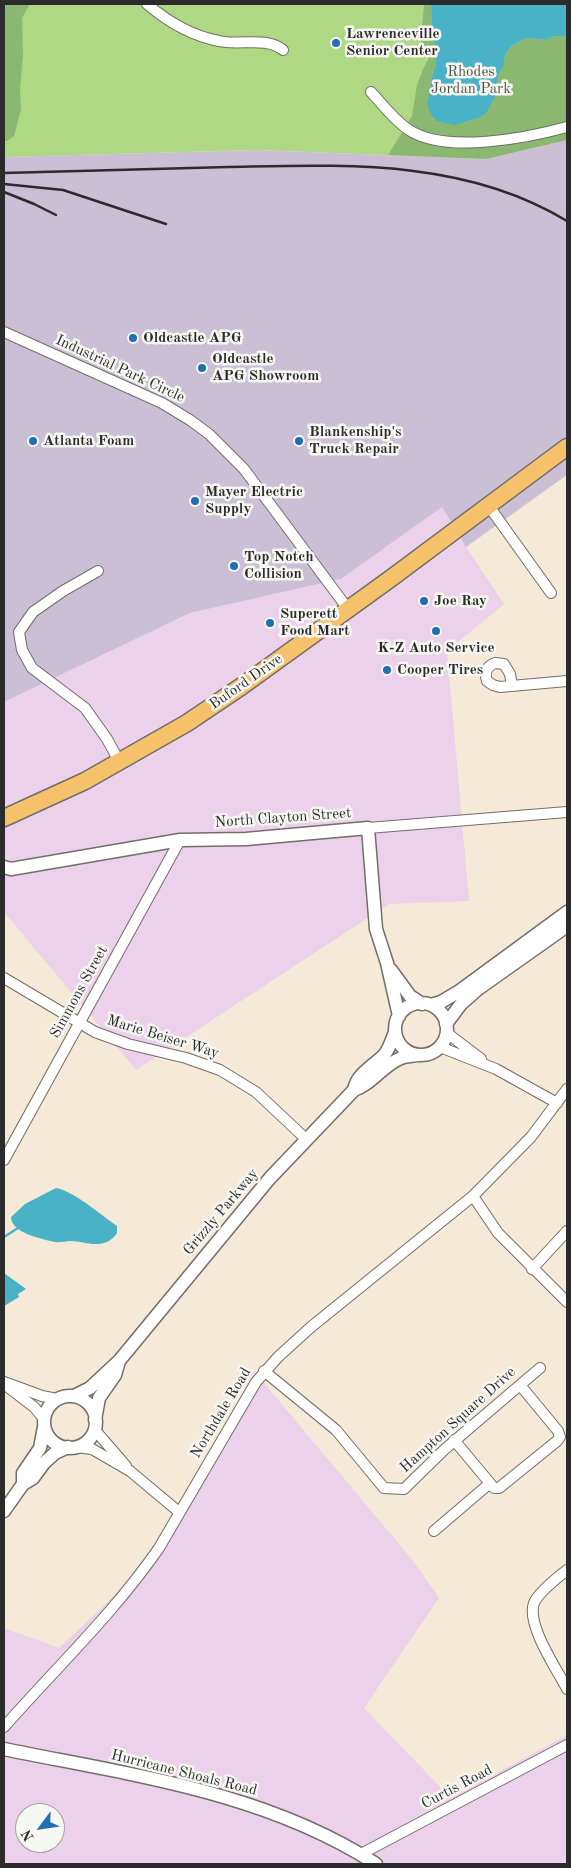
<!DOCTYPE html>
<html>
<head>
<meta charset="utf-8">
<style>
  body { margin:0 }
  #map { position:relative; width:571px; height:1868px; overflow:hidden; background:#f5e9d8; font-family:"Old Standard TT",serif }
  canvas { display:block }
  .frame { position:absolute; inset:0; border:5px solid #2b2b2b; pointer-events:none }
  .north { position:absolute; left:15px; top:1803px; width:50px; height:50px; box-sizing:border-box; background:#f6f6f2; border:1px solid #a5a5a2; border-radius:50%; rotate:239deg; font-size:14px; font-weight:700; line-height:20px; text-align:center; color:#2b2b2b }
  .north::after { content:''; display:block; margin:auto; width:18px; height:22px; background:#1f6fb2; clip-path:polygon(50% 0,100% 100%,50% 72%,0 100%) }
</style>
</head>
<body>
<div id="map">
<canvas width="571" height="1868"></canvas>
<div class="frame"></div>
<div class="north">N</div>
</div>
<script>
const g = document.querySelector('canvas').getContext('2d');
g.lineJoin = 'round';
function fill(path, color) { g.fillStyle = color; g.fill(path, 'evenodd'); }
function trace(path, color, width, dash) { g.strokeStyle = color; g.lineWidth = width; g.lineCap = dash ? 'butt' : 'round'; g.setLineDash(dash || []); g.stroke(path); }
function label(font, color, halo, rows, align = 'center') {
  g.font = font + ' "Old Standard TT",serif'; g.lineWidth = 5; g.setLineDash([]); g.textBaseline = 'middle'; g.strokeStyle = halo; g.fillStyle = color; for (const [text, x, y, turn = 0] of rows) {
    g.save(); g.translate(x, y); g.rotate((+turn || 0) * Math.PI / 180); g.textAlign = isNaN(turn) ? turn : align; if (halo) g.strokeText(text, 0, 0); g.fillText(text, 0, 0); g.restore();
  }
}
fill(new Path2D(`
  M 442,507 L 466,547 L 504,604 L 447,651 L 469,901 L 389,904 L 136,1070 L 4,912 L 4,702 L 190,613 L 341,579 Z
  M 254,1371 L 414,1562 L 439,1598 L 364,1708 L 451,1798 L 567,1735 L 567,1864 L 4,1864 L 4,1628 L 59,1648 L 127,1584 L 235,1427 ZM 25,1813 L 55,1813 L 55,1843 L 25,1843 Z`), '#ecd1ea');
fill(new Path2D(`
  M 567,140 L 567,475 L 466,547 L 442,507 L 341,579 L 190,613 L 4,702 L 4,157 L 257,150 L 486,159 Z`), '#cbbfd5');
fill(new Path2D(`
  M 4,4 L 567,4 L 567,140 L 486,159 L 257,150 L 4,157 Z`), '#aed883');
fill(new Path2D(`
  M 4,4 L 30,4 L 22,18 L 23,54 L 20,89 L 21,110 L 14,136 L 7,141 L 4,141 Z
  M 424,4 L 431,4 L 432,31 L 435,45 L 436,65 L 433,73 L 430,93 L 428,98 L 466,122 L 479,118 L 497,89 L 498,76 L 501,71 L 505,55 L 511,46 L 524,39 L 533,38 L 545,40 C 553,35 558,36 567,37 L 567,140 L 486,159 L 388,155 L 412,116 L 417,85 L 424,67 L 428,60 L 428,55 L 422,50 L 421,40 Z`), '#8ab871');
fill(new Path2D(`
  M 431,4 L 567,4 L 567,37 C 558,36 553,35 545,40 L 533,38 L 524,39 L 511,46 L 505,55 L 503,66 L 498,76 L 496,95 L 486,113 L 479,118 L 454,125 L 437,121 L 431,115 L 427,104 L 433,73 L 436,65 L 435,45 L 432,31 Z
  M 56,1188 C 74,1191 101,1215 117,1226 L 117,1233 C 115,1236 112,1239 109,1241 C 95,1248 84,1241 70,1241 C 66,1241 60,1243 55,1242 C 42,1239 11,1233 11,1217 L 25,1204 Z
  M 4,1273 L 26,1289 L 18,1294 L 19,1297 L 4,1306 Z`), '#49b2c7');
trace(new Path2D(`
  M 4,1237 L 18,1228`), '#49b2c7', 2.5);
const minor = new Path2D(`
  M 147,4 C 167,21 192,36 219,41 C 239,46 266,36 283,50
  M 371,92 C 383,105 394,120 409,130 C 446,154 527,138 567,127
  M 4,332 L 162,403 L 190,420 L 209,434 L 244,469 L 348,609
  M 488,505 L 551,593
  M 98,571 L 63,591 L 33,612 L 19,632 L 22,650 L 32,668 L 85,708 L 107,739 L 120,763
  M 512,686 L 510,674 L 504,664 L 495,663 C 487,666 484,672 487,681 L 493,685 L 500,687 L 567,681
  M 368,828 L 567,812
  M 4,978 L 95,1032 L 128,1044 L 186,1058 L 220,1070 L 256,1092 L 306,1139
  M 447,1033 L 481,1059
  M 440,1047 L 496,1069 L 557,1103
  M 4,1160 L 180,840
  M 473,1196 L 498,1233 L 567,1302
  M 532,1269 L 567,1231
  M 264,1371 L 336,1430 L 384,1488 L 404,1489 L 445,1449 L 540,1368
  M 4,1382 L 42,1396 L 57,1399
  M 4,1384 L 34,1407 L 44,1419
  M 94,1429 L 126,1466
  M 454,1440 L 494,1488 L 499,1488 L 557,1441 L 560,1437 L 558,1431 L 520,1385
  M 76,1447 L 92,1449 L 130,1471 L 179,1512
  M 434,1531 L 489,1484
  M 567,1570 C 558,1577 538,1593 534,1603 C 526,1625 557,1669 567,1689
  M 4,1727 C 56,1668 114,1613 159,1548 L 256,1382 L 278,1357 L 311,1327 L 473,1196 L 531,1137 L 567,1089
  M 361,1854 L 567,1745`);
const tertiary = new Path2D(`
  M 4,867 L 11,869 L 180,840 L 246,839 L 368,828 L 376,929 L 387,963 L 399,1016
  M 391,970 L 410,996 L 422,1004
  M395 1029a26 26 0 1 1 52 0a26 26 0 1 1-52 0Z
  M 431,1005 L 441,1002 L 458,992 L 567,912
  M 446,1024 L 461,1004 L 478,989 L 567,926
  M 354,1090 C 357,1073 374,1066 385,1054 C 390,1047 392,1039 395,1032
  M 74,1396 L 90,1388 L 119,1361 L 270,1178 L 354,1090 C 372,1084 383,1065 401,1058 C 406,1056 412,1056 417,1055
  M44 1422a26 26 0 1 1 52 0a26 26 0 1 1-52 0Z
  M 95,1420 L 99,1398 L 115,1375 L 119,1361
  M 23,1484 L 23,1473 L 40,1448 L 44,1427
  M 4,1511 L 23,1484 L 33,1478 L 44,1463 L 55,1453 L 68,1447
  M 4,1749 C 131,1775 265,1792 376,1864`);
const trunk = new Path2D(`
  M 4,818 L 85,781 L 187,723 L 242,686 L 390,579 L 567,447`);
trace(minor, '#726e68', 12);
trace(tertiary, '#726e68', 15);
trace(trunk, '#726e68', 19);
trace(minor, '#fff', 10);
trace(tertiary, '#fff', 12);
trace(trunk, '#f5c16b', 16);
trace(new Path2D(`
  M 4,173 C 78,171 153,169 228,167 C 343,165 464,158 567,221
  M 4,184 L 63,190 L 166,224
  M 4,192 L 34,204 L 56,215`), '#2b2b2b', 2.5);
for (const [x, y, r, color] of [
  [336,43,5,"#1f6fb2"],
  [133,338,5,"#1f6fb2"],
  [202,368,5,"#1f6fb2"],
  [33,441,5,"#1f6fb2"],
  [299,441,5,"#1f6fb2"],
  [195,501,5,"#1f6fb2"],
  [234,566,5,"#1f6fb2"],
  [424,601,5,"#1f6fb2"],
  [270,623,5,"#1f6fb2"],
  [436,631,5,"#1f6fb2"],
  [387,670,5,"#1f6fb2"]
]) { const dot = new Path2D(); dot.arc(x, y, r, 0, 2 * Math.PI); g.fillStyle = color; g.fill(dot); trace(dot, '#f6f6f2', 2); }
label('bold 15px', '#2b2b2b', '#f6f6f2', [
  ["Lawrenceville",346,34],
  ["Senior Center",346,51],
  ["Oldcastle APG",143,338],
  ["Oldcastle",212,359],
  ["APG Showroom",212,376],
  ["Blankenship's",309,432],
  ["Truck Repair",309,449],
  ["Atlanta Foam",43,441],
  ["Mayer Electric",205,492],
  ["Supply",205,509],
  ["Top Notch",244,557],
  ["Collision",244,574],
  ["Joe Ray",434,601],
  ["Superett",280,614],
  ["Food Mart",280,631],
  ["K-Z Auto Service",436,648,"center"],
  ["Cooper Tires",397,670]
], 'left');
label('15px', '#4c5641', '#f6f6f2', [
  ["Rhodes",471,72],
  ["Jordan Park",471,89]
]);
label('15px', '#2b2b2b', '#f6f6f2', [
  ["Industrial Park Circle",120,369,25],
  ["Buford Drive",246,682,-35],
  ["North Clayton Street",283,818,-4],
  ["Simmons Street",79,992,-61],
  ["Marie Beiser Way",163,1037,17],
  ["Grizzly Parkway",221,1212,-50],
  ["Northdale Road",221,1413,-59],
  ["Hampton Square Drive",458,1420,-42],
  ["Hurricane Shoals Road",184,1773,14],
  ["Curtis Road",457,1787,-28]
]);
</script>
</body>
</html>
